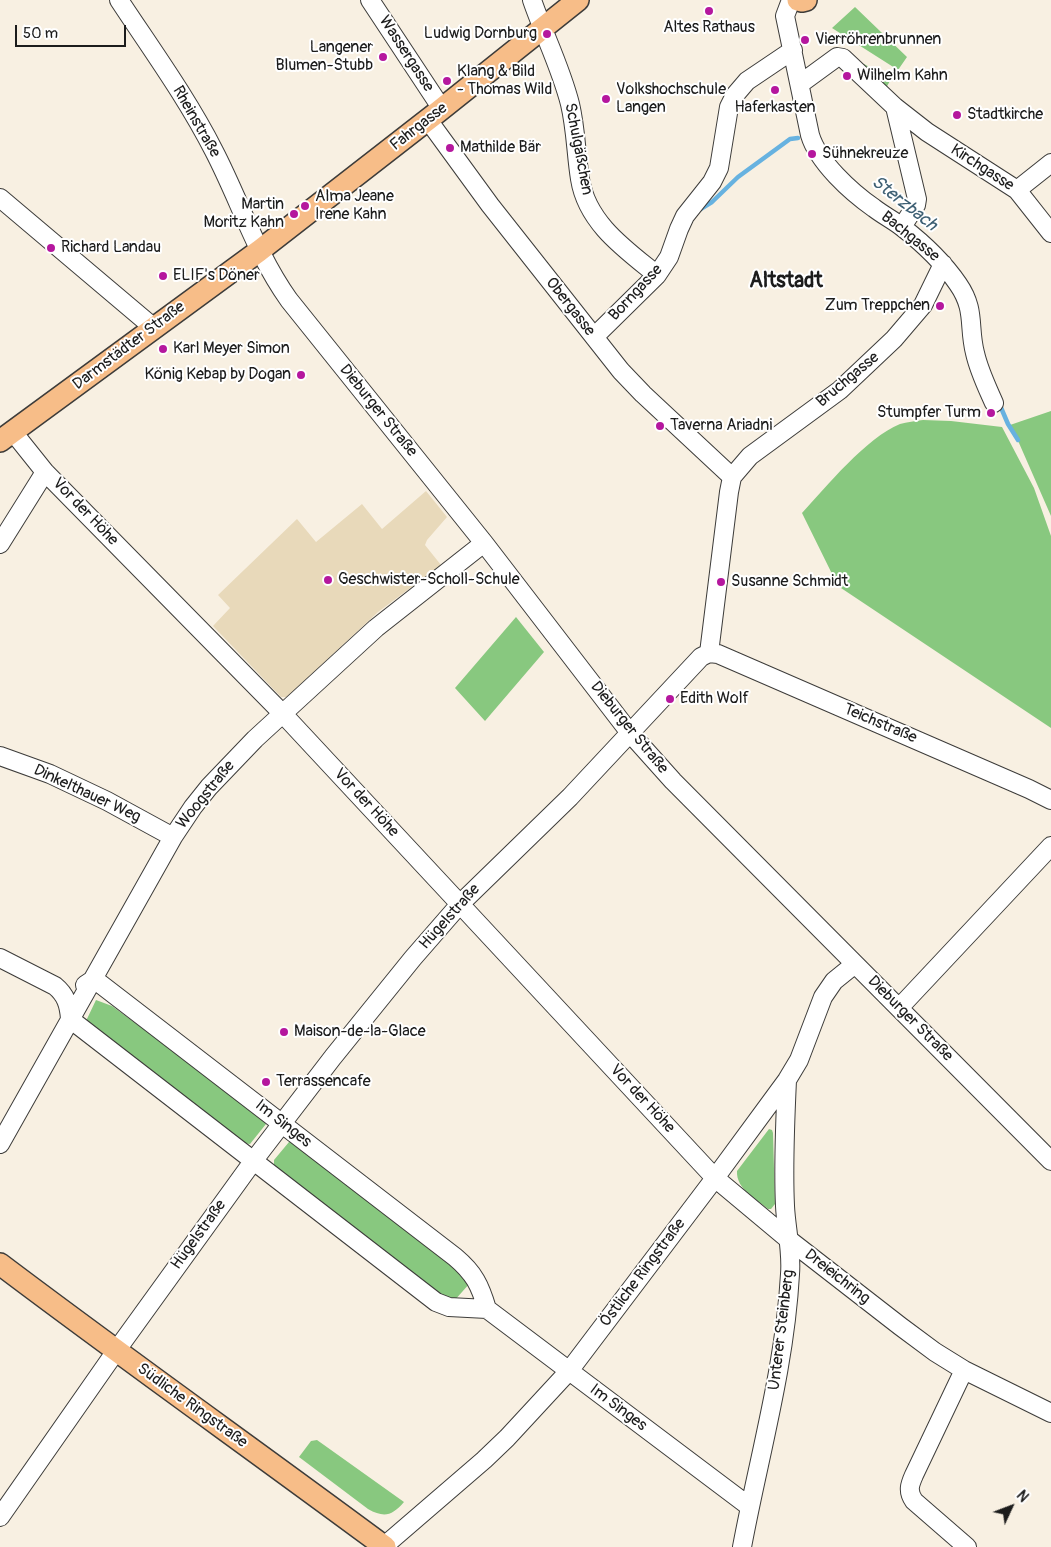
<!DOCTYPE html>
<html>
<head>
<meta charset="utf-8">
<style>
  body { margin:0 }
  #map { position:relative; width:1051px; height:1547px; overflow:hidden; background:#f8f0e2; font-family:Pangolin,sans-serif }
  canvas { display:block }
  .north { position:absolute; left:986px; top:1482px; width:50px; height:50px; -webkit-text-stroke:4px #fff; paint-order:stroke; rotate:47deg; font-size:14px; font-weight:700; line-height:20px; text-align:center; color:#1c1c1c }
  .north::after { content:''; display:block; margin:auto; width:18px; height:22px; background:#1c1c1c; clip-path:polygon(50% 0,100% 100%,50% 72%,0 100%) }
  .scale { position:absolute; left:15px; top:25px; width:111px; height:22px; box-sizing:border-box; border:2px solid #1c1c1c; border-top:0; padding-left:6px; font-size:15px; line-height:18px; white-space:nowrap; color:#1c1c1c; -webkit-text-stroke:4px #fff; paint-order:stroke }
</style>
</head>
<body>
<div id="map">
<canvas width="1051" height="1547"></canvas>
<div class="north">N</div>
<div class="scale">50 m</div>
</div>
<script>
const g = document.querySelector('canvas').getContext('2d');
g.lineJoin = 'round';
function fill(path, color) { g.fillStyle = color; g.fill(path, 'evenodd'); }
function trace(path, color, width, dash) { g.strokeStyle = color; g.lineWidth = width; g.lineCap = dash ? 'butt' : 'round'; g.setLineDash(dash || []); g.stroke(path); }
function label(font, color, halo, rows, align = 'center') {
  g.font = font + ' Pangolin,sans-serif'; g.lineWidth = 4; g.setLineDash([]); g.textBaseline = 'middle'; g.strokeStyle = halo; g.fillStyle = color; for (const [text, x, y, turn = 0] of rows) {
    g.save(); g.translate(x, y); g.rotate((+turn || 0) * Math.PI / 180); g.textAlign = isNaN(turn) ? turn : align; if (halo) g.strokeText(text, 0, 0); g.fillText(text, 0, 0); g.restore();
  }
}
fill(new Path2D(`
  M 426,491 L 447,517 L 427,540 L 425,545 L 441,565 L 378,612 L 287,697 L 281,697 L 213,626 L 230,608 L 218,595 L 297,519 L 316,542 L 362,504 L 382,529 Z`), '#e8d9ba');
fill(new Path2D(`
  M 855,7 L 907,57 L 898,70 L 832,28 Z
  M 864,64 L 891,79 L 885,90 L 862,68 Z
  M 1051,411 L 1051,516 L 1019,443 L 1010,425 Z
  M 923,420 L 951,421 L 1002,427 L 1034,488 L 1051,536 L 1051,728 L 838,586 L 802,513 C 827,486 866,438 900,424 C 907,422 915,421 923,420 Z
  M 516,617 L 544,652 L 485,721 L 455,688 Z
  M 96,1000 L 112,1006 L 261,1115 L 266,1124 L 250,1144 L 242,1143 L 86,1021 Z
  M 769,1129 L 772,1130 L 773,1133 L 775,1204 L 771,1209 L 768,1209 C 756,1199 736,1189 737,1171 Z
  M 297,1141 L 467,1273 L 470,1283 L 454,1301 L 442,1299 L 274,1169 L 274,1160 L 289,1142 Z
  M 317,1440 L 404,1502 C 392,1516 384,1518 368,1509 L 299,1457 L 311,1441 Z`), '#88c87f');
trace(new Path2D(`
  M 699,210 L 712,202 L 738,177 L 775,150 L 790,139 L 798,138
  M 999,403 L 1008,424 L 1018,440`), '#67b2e0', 4.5);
const minor = new Path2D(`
  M 119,0 C 152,50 187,98 214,151 C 240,201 256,254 289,300 L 484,543 L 630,733 L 673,781 L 1051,1161
  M 370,0 L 442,109
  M 532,0 C 544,35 561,68 570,104 C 576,129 576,154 580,179 C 587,223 625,249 657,275
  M 791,0 L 785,16 L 810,135 C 818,162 851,192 874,208 C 883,215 893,220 902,227 C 924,244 943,262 958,284 C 976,310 968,326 975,353 C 979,371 987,387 994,403
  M 800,84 L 837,57 L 843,58 L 895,107 L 927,132 L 1017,190 L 1051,233
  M 895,107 L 917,199 L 916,205 L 902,227
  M 428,120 L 490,205 L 621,371 L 643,394 L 732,477
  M 1017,190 L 1051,163
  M 0,198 L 154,328
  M 594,337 L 657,275 L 669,257 L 679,229 L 685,216 L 712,182 L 719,168 L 729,107 L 735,95 L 747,81 L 793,50
  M 13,432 L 45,472 L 283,714 L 715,1178 L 788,1239 L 900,1326 L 935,1352 L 964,1370 L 1051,1413
  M 0,544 L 45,472
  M 709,653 L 718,654 L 1029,789 L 1051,800
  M 0,756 L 50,774 L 107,801 L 173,837
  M 0,958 L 55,986 C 66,995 69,1005 70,1019 L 436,1302 L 449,1307 L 487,1309 L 750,1507
  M 85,985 L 94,979 L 455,1257 C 474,1273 480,1285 487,1309
  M 899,1008 L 1051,846
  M 0,1144 L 173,837 L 193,807 L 209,787 L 255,739 L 376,628 L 484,543
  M 964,1370 L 914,1475 C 910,1484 907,1491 914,1501 L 967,1547
  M 0,1517 L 116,1351 L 254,1160 L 333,1057 L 413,958 L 460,904 L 570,797 L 701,657 L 709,653 L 729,492 L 732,477 L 750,456 L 840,390 L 894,339 L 923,305 L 943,264
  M 383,1547 L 484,1460 L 507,1438 L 569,1371 L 715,1178 L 787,1080 L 799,1060 L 823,997 L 834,981 L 855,964
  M 742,1547 C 759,1456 785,1367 790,1274 C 792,1251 786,1228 785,1206 C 783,1164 785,1122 787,1080`);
const major = new Path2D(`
  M 798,0 L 802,1 L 806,0
  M 0,441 L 259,251 L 439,111 L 578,0
  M 0,1264 C 127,1360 257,1452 385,1547`);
trace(minor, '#3d3c3a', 20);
trace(major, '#3d3c3a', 24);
trace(minor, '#fff', 18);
trace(major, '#f7bd88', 21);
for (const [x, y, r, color] of [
  [709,11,5,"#b5179e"],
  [547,34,5,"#b5179e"],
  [805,40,5,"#b5179e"],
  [383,57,5,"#b5179e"],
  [847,76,5,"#b5179e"],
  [447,81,5,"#b5179e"],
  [775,90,5,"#b5179e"],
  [606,99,5,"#b5179e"],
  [957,115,5,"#b5179e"],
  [450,148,5,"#b5179e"],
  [812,154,5,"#b5179e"],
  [305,206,5,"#b5179e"],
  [294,214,5,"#b5179e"],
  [51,248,5,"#b5179e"],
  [163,276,5,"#b5179e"],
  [940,306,5,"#b5179e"],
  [163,349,5,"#b5179e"],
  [301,375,5,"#b5179e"],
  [991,413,5,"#b5179e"],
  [660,426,5,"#b5179e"],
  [328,580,5,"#b5179e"],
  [721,582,5,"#b5179e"],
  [670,699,5,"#b5179e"],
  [284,1032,5,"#b5179e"],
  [266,1082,5,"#b5179e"]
]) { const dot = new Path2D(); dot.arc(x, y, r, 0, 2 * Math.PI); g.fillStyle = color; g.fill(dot); trace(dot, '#fff', 2); }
label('16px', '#1c1c1c', '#fff', [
  ["Altes Rathaus",709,28,"center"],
  ["Ludwig Dornburg",537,34,"right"],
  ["Vierröhrenbrunnen",815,40],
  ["Langener",373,48,"right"],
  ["Blumen-Stubb",373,66,"right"],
  ["Klang & Bild",457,72],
  ["- Thomas Wild",457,90],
  ["Wilhelm Kahn",857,76],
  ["Volkshochschule",616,90],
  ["Langen",616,108],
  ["Haferkasten",775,108,"center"],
  ["Stadtkirche",967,115],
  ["Mathilde Bär",460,148],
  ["Sühnekreuze",822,154],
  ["Alma Jeane",315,197],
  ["Irene Kahn",315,215],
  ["Martin",284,205,"right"],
  ["Moritz Kahn",284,223,"right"],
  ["Richard Landau",61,248],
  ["ELIF's Döner",173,276],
  ["Zum Treppchen",930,306,"right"],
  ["Karl Meyer Simon",173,349],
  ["König Kebap by Dogan",291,375,"right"],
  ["Stumpfer Turm",981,413,"right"],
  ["Taverna Ariadni",670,426],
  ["Geschwister-Scholl-Schule",338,580],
  ["Susanne Schmidt",731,582],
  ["Edith Wolf",680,699],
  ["Maison-de-la-Glace",294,1032],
  ["Terrassencafe",276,1082]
], 'left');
label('16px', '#1c1c1c', '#fff', [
  ["Wassergasse",406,54,57],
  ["Rheinstraße",196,122,60],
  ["Fahrgasse",419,127,-38],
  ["Schulgäßchen",578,149,79],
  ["Kirchgasse",982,168,33],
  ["Bachgasse",910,237,39],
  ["Borngasse",636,293,-47],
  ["Obergasse",570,307,52],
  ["Darmstädter Straße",129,346,-37],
  ["Bruchgasse",848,380,-40],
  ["Dieburger Straße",378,411,51],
  ["Vor der Höhe",85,512,46],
  ["Teichstraße",880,724,23],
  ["Dieburger Straße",629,728,51],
  ["Dinkelthauer Weg",87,794,25],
  ["Woogstraße",206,795,-51],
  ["Vor der Höhe",366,803,47],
  ["Hügelstraße",450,917,-48],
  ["Dieburger Straße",910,1019,45],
  ["Vor der Höhe",642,1099,47],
  ["Im Singes",283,1124,38],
  ["Hügelstraße",199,1235,-54],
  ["Östliche Ringstraße",643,1273,-53],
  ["Dreieichring",837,1277,38],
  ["Unterer Steinberg",782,1330,-83],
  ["Südliche Ringstraße",192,1406,36],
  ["Im Singes",618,1408,37]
]);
label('italic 18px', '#3e6074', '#fff', [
  ["Sterzbach",904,204,38]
]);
label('bold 21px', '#1c1c1c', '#fff', [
  ["Altstadt",786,282]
]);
</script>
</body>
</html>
